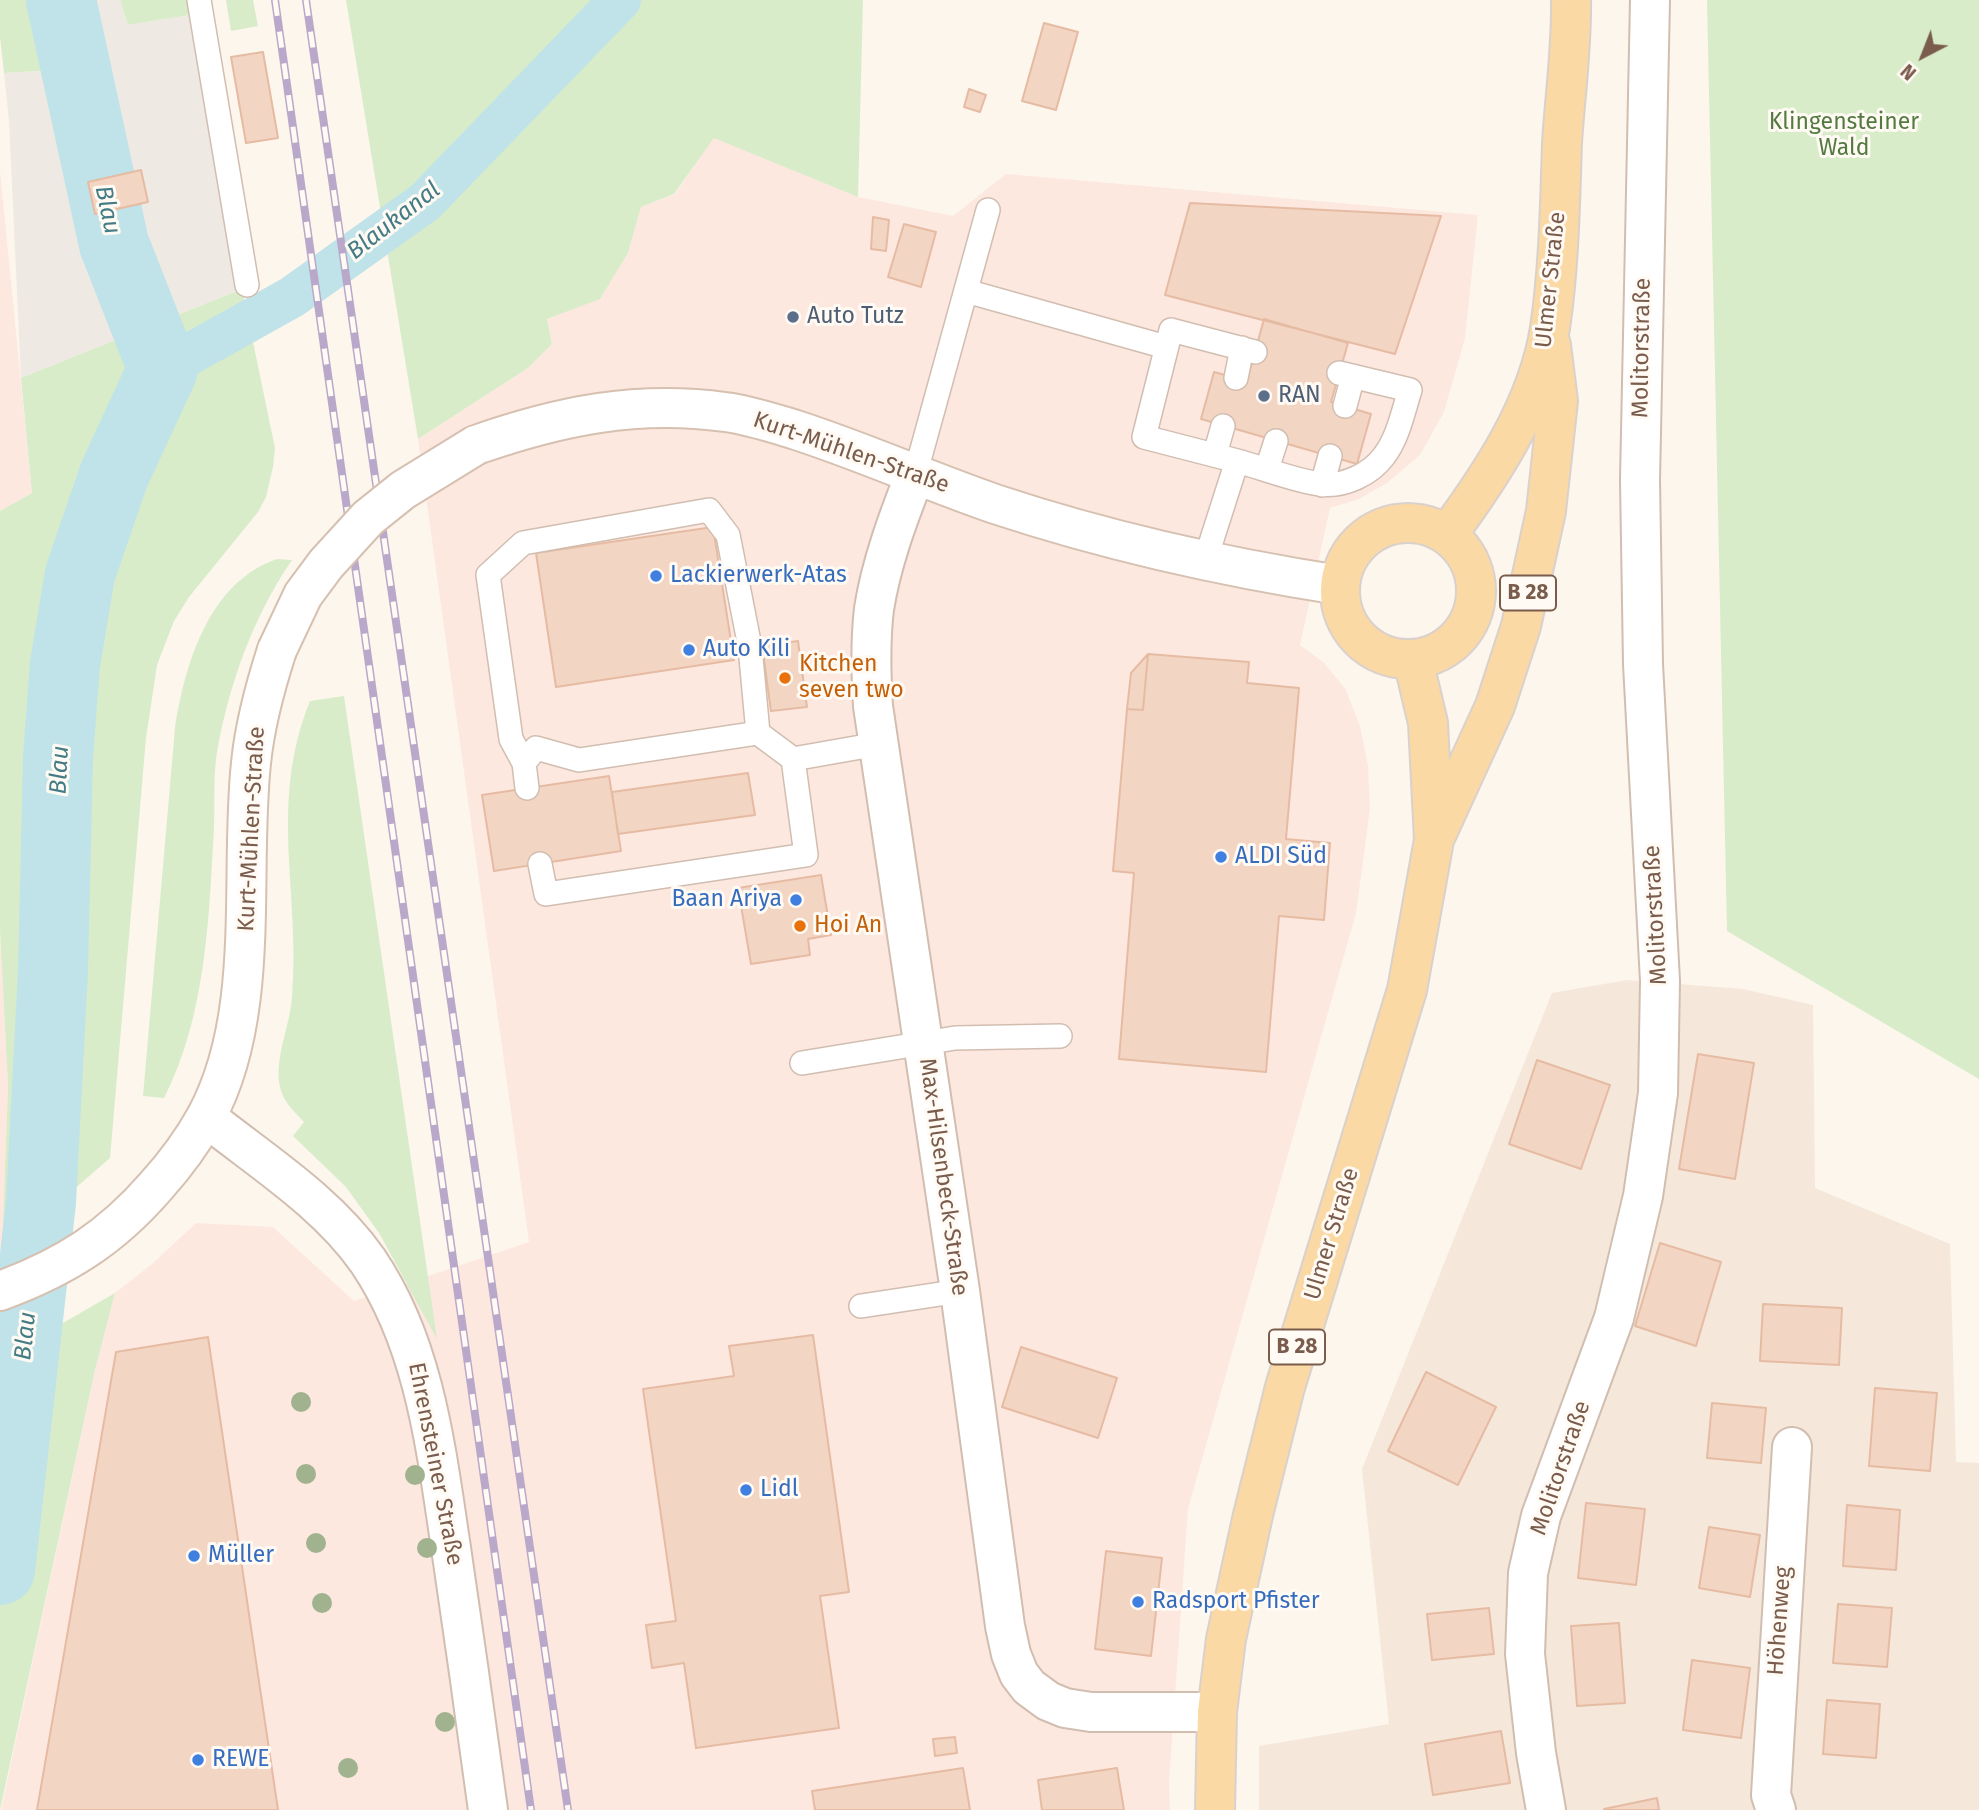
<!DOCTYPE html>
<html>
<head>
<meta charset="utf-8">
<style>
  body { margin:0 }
  #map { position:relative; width:1979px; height:1810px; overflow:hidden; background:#fdf6ec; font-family:"Fira Sans",sans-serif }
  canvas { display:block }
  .north { position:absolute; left:1888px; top:21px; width:70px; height:70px; -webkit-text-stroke:5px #fffaf3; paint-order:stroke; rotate:222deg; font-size:19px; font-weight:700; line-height:28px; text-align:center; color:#7a5c4d }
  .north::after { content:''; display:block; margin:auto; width:24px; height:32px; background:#7a5c4d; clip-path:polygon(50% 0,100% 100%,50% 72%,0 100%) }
</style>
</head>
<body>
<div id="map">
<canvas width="1979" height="1810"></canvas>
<div class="north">N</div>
</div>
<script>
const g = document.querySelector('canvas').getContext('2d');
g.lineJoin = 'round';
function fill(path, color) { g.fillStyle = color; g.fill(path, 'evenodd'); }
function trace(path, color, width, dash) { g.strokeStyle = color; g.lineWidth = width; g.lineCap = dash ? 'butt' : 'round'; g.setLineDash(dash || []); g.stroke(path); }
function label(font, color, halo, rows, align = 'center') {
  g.font = font + ' "Fira Sans",sans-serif'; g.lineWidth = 6; g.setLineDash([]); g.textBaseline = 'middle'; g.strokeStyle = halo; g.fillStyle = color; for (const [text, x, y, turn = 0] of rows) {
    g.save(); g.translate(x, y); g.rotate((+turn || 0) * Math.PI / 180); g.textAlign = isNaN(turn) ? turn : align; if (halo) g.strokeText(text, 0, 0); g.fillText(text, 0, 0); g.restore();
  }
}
fill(new Path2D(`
  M 1627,980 L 1743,989 L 1813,1005 L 1815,1188 L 1950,1244 L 1956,1462 L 1979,1463 L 1979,1810 L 1259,1810 L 1259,1746 L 1389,1724 L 1362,1469 L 1552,993 Z`), '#f5e8da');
fill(new Path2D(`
  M 714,137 L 858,197 L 953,216 L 1006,174 L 1478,215 L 1465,338 L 1444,412 L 1420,455 L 1387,483 L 1359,499 L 1330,508 L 1300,645 L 1323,662 L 1345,688 L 1360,726 L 1368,766 L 1370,808 L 1365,847 L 1356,913 L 1188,1509 L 1169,1782 L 1170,1810 L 1,1810 L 95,1370 L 115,1293 L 152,1264 L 196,1223 L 273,1227 L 354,1301 L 529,1242 L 418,439 L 528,368 L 552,344 L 547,319 L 600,298 L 628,253 L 641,207 L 675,194 Z
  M 0,171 L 32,493 L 0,511 Z
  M 0,931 L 8,1087 L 2,1252 L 0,1253 Z`), '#fde8e0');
fill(new Path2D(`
  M 87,0 L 120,0 L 128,25 L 190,15 L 242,289 L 21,378 L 9,121 L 4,73 L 103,67 Z`), '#efe9e4');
fill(new Path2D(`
  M 0,0 L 87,0 L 103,67 L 4,73 L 0,37 Z
  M 120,0 L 187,0 L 190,15 L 128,25 Z
  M 226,0 L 253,0 L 258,26 L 231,31 Z
  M 346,0 L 863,0 L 858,197 L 714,138 L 674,194 L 641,207 L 628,253 L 600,299 L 547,319 L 552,344 L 528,368 L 418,439 Z
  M 1707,0 L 1979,0 L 1979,1079 L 1727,931 Z
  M 242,289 L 275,448 L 273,467 L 266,497 L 258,512 L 189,597 L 174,621 L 157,665 L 146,738 L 110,1158 L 2,1252 L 8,1087 L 0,931 L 0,511 L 32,493 L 21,378 Z
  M 277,559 L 292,560 C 253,617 229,684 217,752 C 213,777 215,803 214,827 C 209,918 206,1016 164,1098 L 143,1096 L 175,728 C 185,664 209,582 277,559 Z
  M 344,696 L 437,1339 L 379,1233 L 346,1187 L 293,1136 L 304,1122 C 292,1110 281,1099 279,1082 C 276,1054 290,1025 292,997 C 301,893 268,805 310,701 Z
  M 115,1293 L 95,1370 L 0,1810 L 0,1347 L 56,1327 Z`), '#d8ecc9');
trace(new Path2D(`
  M 163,369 L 292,297 L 425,202 L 620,0`), '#bfe3e8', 42);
trace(new Path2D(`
  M 0,1570 L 41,1202 L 53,971 L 58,757 L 65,664 L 80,574 L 114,475 L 163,369 L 114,244 L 61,0`), '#bfe3e8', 70);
const building = new Path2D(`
  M 1044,23 L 1078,32 L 1056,110 L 1022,101 Z
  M 263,52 L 278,138 L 246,143 L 231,57 Z
  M 969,89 L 986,95 L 980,112 L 964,107 Z
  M 141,170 L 148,202 L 95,214 L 88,182 Z
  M 1190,203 L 1441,216 L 1395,354 L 1165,295 Z
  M 873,217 L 889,220 L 886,251 L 871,249 Z
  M 904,224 L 936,232 L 921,287 L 888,277 Z
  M 1264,319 L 1348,343 L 1331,402 L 1371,414 L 1357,464 L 1201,419 L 1214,372 L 1247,381 Z
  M 713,527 L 734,660 L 556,687 L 536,553 Z
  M 798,641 L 807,707 L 771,711 L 762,646 Z
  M 1148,654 L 1249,662 L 1247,683 L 1299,688 L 1286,839 L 1330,843 L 1324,920 L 1279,916 L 1266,1072 L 1119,1059 L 1134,873 L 1113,871 L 1127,709 L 1143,710 Z
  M 1148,654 L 1143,710 L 1127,709 L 1131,673 Z
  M 748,773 L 755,815 L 618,834 L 612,792 Z
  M 609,776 L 621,851 L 494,871 L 482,795 Z
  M 821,875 L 831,935 L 808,939 L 810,955 L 751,964 L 738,888 Z
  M 1698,1054 L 1754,1063 L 1735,1179 L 1679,1169 Z
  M 1537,1060 L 1610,1085 L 1581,1169 L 1509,1144 Z
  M 1660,1243 L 1721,1262 L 1696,1346 L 1635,1326 Z
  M 1763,1304 L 1842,1308 L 1839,1365 L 1760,1361 Z
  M 813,1335 L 849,1592 L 820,1596 L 839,1728 L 696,1748 L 684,1663 L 652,1668 L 646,1625 L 676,1621 L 643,1389 L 734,1376 L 729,1346 Z
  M 208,1337 L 278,1810 L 37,1810 L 116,1352 Z
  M 1021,1347 L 1117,1378 L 1098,1438 L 1002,1407 Z
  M 1426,1372 L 1496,1407 L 1458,1485 L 1388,1451 Z
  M 1875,1388 L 1937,1393 L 1930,1471 L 1869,1466 Z
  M 1712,1403 L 1766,1408 L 1761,1463 L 1707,1458 Z
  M 1586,1503 L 1645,1509 L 1636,1585 L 1578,1578 Z
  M 1847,1505 L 1900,1510 L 1896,1570 L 1843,1566 Z
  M 1709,1527 L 1760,1535 L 1750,1597 L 1699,1588 Z
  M 1106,1551 L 1162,1558 L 1151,1656 L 1095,1649 Z
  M 1838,1604 L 1892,1608 L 1887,1667 L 1833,1663 Z
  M 1489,1608 L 1494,1654 L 1432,1660 L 1427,1614 Z
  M 1619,1623 L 1625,1703 L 1577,1706 L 1571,1626 Z
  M 1692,1660 L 1750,1668 L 1741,1738 L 1683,1730 Z
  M 1827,1700 L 1880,1704 L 1876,1758 L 1823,1754 Z
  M 1501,1731 L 1510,1783 L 1433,1795 L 1425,1744 Z
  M 955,1737 L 957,1753 L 935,1756 L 933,1739 Z
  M 963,1768 L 970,1810 L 815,1810 L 812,1791 Z
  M 1117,1768 L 1124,1810 L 1042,1810 L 1038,1780 Z
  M 1657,1798 L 1659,1810 L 1604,1810 L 1604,1809 Z`);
fill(building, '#f3d5c3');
trace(building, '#e6bba3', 2);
const lane = new Path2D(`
  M 199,0 L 247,285
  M 966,291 L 1166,347
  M 1236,378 L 1242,348
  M 1345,406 L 1353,376
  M 1215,454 L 1223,426
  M 1237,461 L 1144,437 L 1171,330 L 1255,352
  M 1267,469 L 1276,441
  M 915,475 L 988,210
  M 1322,485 L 1330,456
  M 1205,561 L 1237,461 C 1260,467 1298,482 1321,484 C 1344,487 1371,474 1384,456 C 1398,438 1403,412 1410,390 L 1339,373
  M 524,763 L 511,739 L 488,575 L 523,543 L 709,510 L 728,535 L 750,647 L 758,733
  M 527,788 L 524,763 L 536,748 L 579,760 L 758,733 L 793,759 L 878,744
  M 540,864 L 546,894 L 806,855 L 793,759
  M 802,1063 L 955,1038 L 1060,1036
  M 861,1306 L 960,1291`);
const street = new Path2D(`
  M 915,475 C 898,518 881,564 874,609 C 870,642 871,674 873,706 L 960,1291 L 1005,1626 L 1011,1654 L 1019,1674 L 1029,1687 L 1048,1701 L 1065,1708 L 1091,1712 L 1217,1712
  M 206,1117 C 261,1161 327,1202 368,1261 C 425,1345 436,1449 451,1548 C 464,1635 476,1723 488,1810
  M 1546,1810 L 1536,1753 L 1525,1654 L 1528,1573 L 1541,1516 L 1614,1318 L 1643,1196 L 1658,1093 L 1660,981 L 1643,664 L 1640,480 L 1650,0
  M 1776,1810 L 1771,1795 L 1792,1447`);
const secondary = new Path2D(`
  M 476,445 C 559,416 636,400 725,412 C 749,415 773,423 796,430 C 864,452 928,481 995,504 C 1107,541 1223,567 1339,585
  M 0,1291 C 65,1267 111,1238 156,1186 C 175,1165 192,1142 206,1117 C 262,1014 239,875 251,763 C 255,723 265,687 277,650`);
const primary = new Path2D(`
  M1340 591a68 68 0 1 1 136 0a68 68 0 1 1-136 0Z
  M 1447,535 C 1492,474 1538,405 1550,328 C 1559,267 1560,205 1562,143 C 1565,95 1572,47 1571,0
  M 1436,835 L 1495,706 L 1521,626 L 1546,511 L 1558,401 L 1551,345
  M 1215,1810 L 1217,1712 L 1226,1639 L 1253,1515 L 1285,1387 L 1407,990 L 1434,840 L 1428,723 L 1413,660`);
trace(lane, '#d1beb0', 26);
trace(street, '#d1beb0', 42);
trace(secondary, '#d6c0b0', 42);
trace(primary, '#dad1cd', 42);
trace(lane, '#fff', 23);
trace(street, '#fff', 38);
trace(secondary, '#fff', 38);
trace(primary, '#fbd9a5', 38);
const rail = new Path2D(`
  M 275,0 L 531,1810
  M 306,0 L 568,1810`);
trace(rail, '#b9a8c9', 8);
trace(rail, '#fffaf3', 5, [16]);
const secondaryBridge = new Path2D(`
  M 277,650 L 303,595 L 326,564 L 368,518 L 403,490 L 476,445`);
trace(secondaryBridge, '#d6c0b0', 42, []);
trace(secondaryBridge, '#fff', 38);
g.fillStyle = '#a0b28e';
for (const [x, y] of [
  [301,1402],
  [306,1474],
  [415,1475],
  [316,1543],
  [427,1548],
  [322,1603],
  [445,1722],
  [348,1768]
]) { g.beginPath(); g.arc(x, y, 10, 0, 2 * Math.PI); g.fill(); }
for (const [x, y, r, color] of [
  [793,317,7,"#5c6f8a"],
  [1264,396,7,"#5c6f8a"],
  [656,576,7,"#3f7fe0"],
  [689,650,7,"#3f7fe0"],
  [785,678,7,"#e8710a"],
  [1221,857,7,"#3f7fe0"],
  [796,900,7,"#3f7fe0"],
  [800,926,7,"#e8710a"],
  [746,1490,7,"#3f7fe0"],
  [194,1556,7,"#3f7fe0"],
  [1138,1602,7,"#3f7fe0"],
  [198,1760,7,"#3f7fe0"]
]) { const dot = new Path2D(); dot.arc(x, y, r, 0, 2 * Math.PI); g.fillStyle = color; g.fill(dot); trace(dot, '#fffaf3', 2.5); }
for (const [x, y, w] of [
  [1528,593,56],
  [1297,1347,56]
]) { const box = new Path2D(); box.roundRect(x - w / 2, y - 17.5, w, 35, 5); g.fillStyle = '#fffaf3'; g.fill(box); trace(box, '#7a5c4d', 2); }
label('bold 21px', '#7a5c4d', null, [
  ["B 28",1528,593],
  ["B 28",1297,1347]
]);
label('23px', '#537a41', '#fffaf3', [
  ["Klingensteiner",1844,123],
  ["Wald",1844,149]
]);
label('23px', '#7a5c4d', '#fffaf3', [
  ["Ulmer Straße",1551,280,-84],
  ["Molitorstraße",1642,348,-89],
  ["Kurt-Mühlen-Straße",851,453,19],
  ["Kurt-Mühlen-Straße",252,829,-87],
  ["Molitorstraße",1656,915,-93],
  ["Max-Hilsenbeck-Straße",943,1177,82],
  ["Ulmer Straße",1332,1234,-73],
  ["Ehrensteiner Straße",435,1464,79],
  ["Molitorstraße",1561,1468,-71],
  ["Höhenweg",1780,1621,-86]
]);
label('23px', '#4e5e75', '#fffaf3', [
  ["Auto Tutz",807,317],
  ["RAN",1278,396]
], 'left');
label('23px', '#366cbe', '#fffaf3', [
  ["Lackierwerk-Atas",670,576],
  ["Auto Kili",703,650],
  ["ALDI Süd",1235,857],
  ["Baan Ariya",782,900,"right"],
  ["Lidl",760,1490],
  ["Müller",208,1556],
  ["Radsport Pfister",1152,1602],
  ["REWE",212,1760]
], 'left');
label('23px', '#c56008', '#fffaf3', [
  ["Kitchen",799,665],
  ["seven two",799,691],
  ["Hoi An",814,926]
], 'left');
label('italic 24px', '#437c86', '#fffaf3', [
  ["Blau",107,210,78],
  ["Blaukanal",394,221,-38],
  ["Blau",60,770,-87],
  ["Blau",26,1336,-84]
]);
</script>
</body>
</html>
